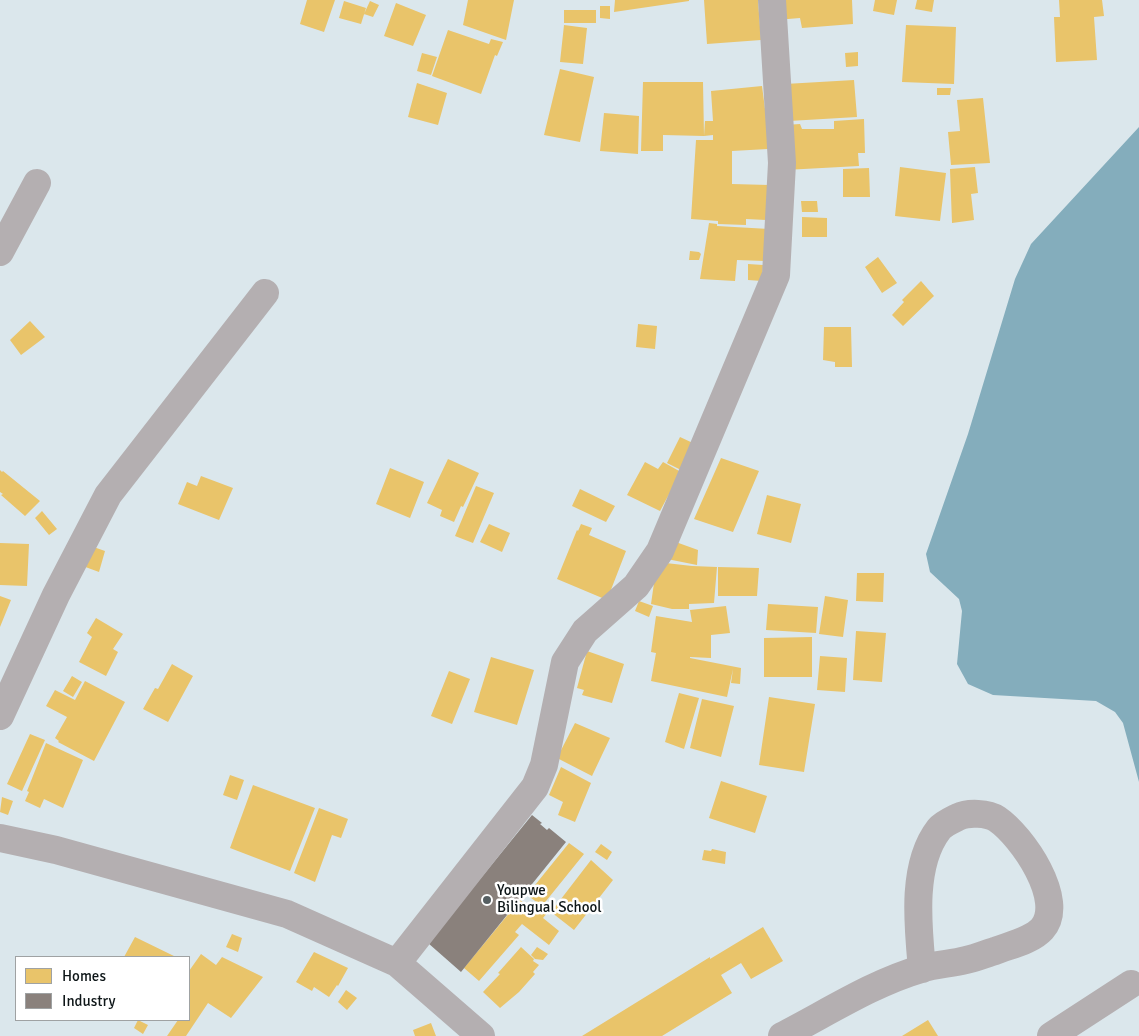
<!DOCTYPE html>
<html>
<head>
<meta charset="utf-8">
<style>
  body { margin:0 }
  #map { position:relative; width:1139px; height:1036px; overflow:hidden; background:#dbe7ec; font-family:Signika,sans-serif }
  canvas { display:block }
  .legend { position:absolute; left:15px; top:956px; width:175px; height:65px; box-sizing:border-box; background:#fff; border:1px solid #9fa2a3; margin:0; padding:6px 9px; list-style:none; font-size:15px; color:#0e1618 }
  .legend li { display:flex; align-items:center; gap:10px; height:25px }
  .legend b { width:25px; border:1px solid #9fa2a3 }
</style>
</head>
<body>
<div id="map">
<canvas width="1139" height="1036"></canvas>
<ul class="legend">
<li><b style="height:14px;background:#e9c46a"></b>Homes</li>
<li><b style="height:14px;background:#8a817c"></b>Industry</li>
</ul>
</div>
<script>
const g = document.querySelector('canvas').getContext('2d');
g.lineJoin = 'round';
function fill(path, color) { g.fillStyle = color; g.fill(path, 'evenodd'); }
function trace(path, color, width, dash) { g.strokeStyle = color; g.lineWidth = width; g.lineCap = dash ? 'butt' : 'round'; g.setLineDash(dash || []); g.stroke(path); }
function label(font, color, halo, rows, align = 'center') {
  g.font = font + ' Signika,sans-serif'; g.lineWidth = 5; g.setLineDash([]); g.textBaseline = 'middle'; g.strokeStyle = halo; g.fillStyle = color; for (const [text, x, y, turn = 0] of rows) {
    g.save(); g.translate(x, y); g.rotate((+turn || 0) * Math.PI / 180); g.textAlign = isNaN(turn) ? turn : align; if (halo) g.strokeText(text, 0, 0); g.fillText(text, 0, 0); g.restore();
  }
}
fill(new Path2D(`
  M 1139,127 L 1139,782 L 1123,723 L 1115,712 L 1096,701 L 993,695 L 968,684 L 957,664 L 962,611 L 959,599 L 930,572 L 926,554 L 968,434 L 1015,279 L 1031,244 Z`), '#84adbc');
fill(new Path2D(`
  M 307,0 L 335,0 L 324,32 L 300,24 Z
  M 468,0 L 514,0 L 506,40 L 463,25 Z
  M 615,0 L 689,0 L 689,1 L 614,12 Z
  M 704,0 L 758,0 L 761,40 L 707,44 Z
  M 775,0 L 852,0 L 853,24 L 802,28 L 800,18 L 776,20 Z
  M 875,0 L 897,0 L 894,15 L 873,11 Z
  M 917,0 L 934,0 L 932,12 L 915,9 Z
  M 1059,0 L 1102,0 L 1104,16 L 1094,17 L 1097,60 L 1056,62 L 1054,17 L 1060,17 Z
  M 344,1 L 366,8 L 361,24 L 339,18 Z
  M 370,1 L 379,5 L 373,17 L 364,14 Z
  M 396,3 L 426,15 L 413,46 L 384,36 Z
  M 600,6 L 610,6 L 610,19 L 600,18 Z
  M 564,10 L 596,10 L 596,23 L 564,23 Z
  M 564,25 L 587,28 L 583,64 L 560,62 Z
  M 906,25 L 956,27 L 954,84 L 902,82 Z
  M 448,30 L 489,44 L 491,39 L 503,42 L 497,56 L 495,55 L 481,94 L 432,76 Z
  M 858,52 L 858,66 L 846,67 L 845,53 Z
  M 422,53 L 437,57 L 431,75 L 417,71 Z
  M 560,69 L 594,77 L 580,142 L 544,135 Z
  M 854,80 L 857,117 L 789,121 L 785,84 Z
  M 643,82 L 703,82 L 704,136 L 663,135 L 663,151 L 641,151 Z
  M 417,83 L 447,93 L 438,125 L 408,117 Z
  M 762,86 L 765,109 L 767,111 L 768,149 L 732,151 L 732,184 L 769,185 L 766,220 L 746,219 L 746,225 L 718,224 L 718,221 L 691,219 L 696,140 L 713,140 L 713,135 L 704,136 L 705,121 L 713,121 L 711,91 Z
  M 937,88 L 951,88 L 950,95 L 937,95 Z
  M 983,98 L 990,163 L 951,165 L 948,132 L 960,131 L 957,100 Z
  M 604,113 L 639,116 L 638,154 L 600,151 Z
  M 864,119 L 865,153 L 858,153 L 859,166 L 785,170 L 785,125 L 800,124 L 802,129 L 834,129 L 834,121 Z
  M 900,167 L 946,173 L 940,221 L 895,216 Z
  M 975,167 L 978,193 L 971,194 L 974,220 L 952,223 L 950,169 Z
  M 869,168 L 870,197 L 843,197 L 843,169 Z
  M 801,201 L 817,201 L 818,212 L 802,212 Z
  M 802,217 L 827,218 L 827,237 L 802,237 Z
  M 709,223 L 717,224 L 717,226 L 769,229 L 765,261 L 737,260 L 735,281 L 700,279 Z
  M 690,251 L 699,252 L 701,254 L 699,260 L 689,260 Z
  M 878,257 L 897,283 L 882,293 L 865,267 Z
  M 748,264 L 763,265 L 762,281 L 748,280 Z
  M 921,281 L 934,296 L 903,326 L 892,315 L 904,302 L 902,300 Z
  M 30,321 L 45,337 L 21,355 L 10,340 Z
  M 638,324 L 657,326 L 655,349 L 636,347 Z
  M 824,327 L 851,327 L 852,367 L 835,367 L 835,362 L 823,360 Z
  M 680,437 L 695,444 L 681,470 L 667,463 Z
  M 721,458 L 759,471 L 733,532 L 694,519 Z
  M 448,459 L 479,473 L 463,507 L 461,506 L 454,522 L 440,516 L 442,510 L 427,503 Z
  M 645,462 L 658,469 L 663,462 L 681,472 L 660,511 L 627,495 Z
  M 390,468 L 424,482 L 410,518 L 376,504 Z
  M 0,470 L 2,472 L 3,471 L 40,501 L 25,516 L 1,495 L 3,494 L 0,492 Z
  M 201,476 L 233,488 L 219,520 L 178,504 L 187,482 L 197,486 Z
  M 476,486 L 494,493 L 473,543 L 455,536 Z
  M 580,489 L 615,506 L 606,522 L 572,506 Z
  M 767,495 L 801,504 L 791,543 L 757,534 Z
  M 42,511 L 57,529 L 49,535 L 35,518 Z
  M 489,524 L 510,533 L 502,552 L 480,542 Z
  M 581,524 L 592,528 L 589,535 L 626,551 L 607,600 L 557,579 L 577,530 L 578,531 Z
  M 673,541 L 698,550 L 697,565 L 667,559 Z
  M 0,543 L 29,544 L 27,586 L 0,585 Z
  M 85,544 L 105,551 L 99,572 L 80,565 Z
  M 657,562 L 692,566 L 717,567 L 714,603 L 689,604 L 689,609 L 672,609 L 651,604 Z
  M 718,567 L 759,568 L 757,596 L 718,596 Z
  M 857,573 L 884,573 L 883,602 L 856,601 Z
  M 0,596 L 11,600 L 0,627 Z
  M 825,596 L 848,600 L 843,637 L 819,634 Z
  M 639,601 L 653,606 L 649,617 L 635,611 Z
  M 768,604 L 818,607 L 816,633 L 766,630 Z
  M 726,606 L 730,633 L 711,635 L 711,658 L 690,657 L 690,658 L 741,668 L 740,684 L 731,683 L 733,669 L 727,697 L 651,681 L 656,653 L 651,652 L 656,616 L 692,622 L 690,610 Z
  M 96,618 L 123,634 L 113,649 L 118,652 L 106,676 L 79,662 L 92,637 L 87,633 Z
  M 856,631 L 886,633 L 882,682 L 853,680 Z
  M 812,637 L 812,677 L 764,677 L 764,638 Z
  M 587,651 L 624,664 L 612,703 L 582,695 L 584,690 L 577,688 Z
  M 820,656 L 847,658 L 845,692 L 817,690 Z
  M 491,657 L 534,670 L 517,725 L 474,712 Z
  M 172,664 L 193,676 L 168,722 L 143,709 L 155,688 L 158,689 Z
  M 449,671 L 470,679 L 452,724 L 431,716 Z
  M 72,676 L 82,682 L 73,697 L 63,691 Z
  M 85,681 L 125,702 L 94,761 L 58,742 L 59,741 L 55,738 L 67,717 L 46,706 L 55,690 L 75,700 Z
  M 679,693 L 699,698 L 684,749 L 665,742 Z
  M 769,697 L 815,704 L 804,772 L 759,765 Z
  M 702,699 L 734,706 L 721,757 L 690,748 Z
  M 575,723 L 610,738 L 592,776 L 557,758 Z
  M 30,734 L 45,740 L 22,791 L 7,784 Z
  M 46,743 L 83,760 L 63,808 L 44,799 L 40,808 L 25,801 L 29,792 L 27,791 Z
  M 561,767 L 591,783 L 575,822 L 558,815 L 563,802 L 549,795 Z
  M 230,775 L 244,780 L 237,800 L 223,795 Z
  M 721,781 L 767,796 L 755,833 L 709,818 Z
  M 253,785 L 315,808 L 290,871 L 230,848 Z
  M 2,797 L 13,801 L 8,815 L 0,812 Z
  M 319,808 L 348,819 L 341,838 L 332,835 L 315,882 L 294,873 Z
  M 569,843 L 584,854 L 542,906 L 527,895 Z
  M 601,844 L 612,852 L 607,860 L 595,852 Z
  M 712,849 L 726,852 L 725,864 L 702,860 L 704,850 L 711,851 Z
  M 591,860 L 613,880 L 574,930 L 551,912 Z
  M 520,900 L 535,911 L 540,905 L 548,912 L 543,918 L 559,931 L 549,945 L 522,924 L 515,932 L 519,935 L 479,981 L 464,968 Z
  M 763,927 L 783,961 L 751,979 L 741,963 L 721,975 L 732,993 L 662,1036 L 582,1036 L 710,957 L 710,959 Z
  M 232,934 L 242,938 L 238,952 L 226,947 Z
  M 135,937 L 176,957 L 124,957 Z
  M 521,947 L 534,959 L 533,961 L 539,965 L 533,972 L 535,974 L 519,992 L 500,1008 L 483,992 L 500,974 L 498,973 Z
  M 537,947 L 548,954 L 543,960 L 535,959 L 531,955 Z
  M 314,952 L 348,968 L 338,986 L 337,985 L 329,997 L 314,987 L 312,991 L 296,982 Z
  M 201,954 L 216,965 L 222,957 L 263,977 L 231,1018 L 208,1003 L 186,1036 L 167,1036 L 178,1020 L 189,1020 L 189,971 Z
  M 346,990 L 357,998 L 347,1010 L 338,1002 Z
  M 138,1020 L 148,1025 L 143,1034 L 134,1028 Z
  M 928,1020 L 938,1036 L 902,1036 Z
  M 431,1023 L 436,1036 L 415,1036 L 413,1030 Z`), '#e9c46a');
fill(new Path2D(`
  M 532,815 L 542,823 L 540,824 L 547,830 L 549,828 L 566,842 L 461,972 L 428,943 Z`), '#8a817c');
trace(new Path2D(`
  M 0,252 L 37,183
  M 0,716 L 56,595 L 108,495 L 265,293
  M 0,838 L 56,850 L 287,914 L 397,963 L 481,1036
  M 397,963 L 535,787 L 544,765 L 565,662 L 585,631 L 636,586 L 660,551 L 776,275 L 782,163 L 772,0
  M 782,1036 C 827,1013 873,983 921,969 C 936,964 951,964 966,960 C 976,958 985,954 995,951 C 1010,945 1031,941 1042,929 C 1067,901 1022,836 997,819 C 988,813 968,812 958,817 C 952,820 943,824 939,829 C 911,865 918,926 922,969
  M 1051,1036 L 1131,984`), '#b4afb1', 28);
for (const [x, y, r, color] of [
  [487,900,5,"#565f62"]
]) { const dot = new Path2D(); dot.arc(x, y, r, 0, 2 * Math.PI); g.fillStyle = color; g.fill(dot); trace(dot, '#fff', 2); }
label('15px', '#0e1618', '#fff', [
  ["Youpwe",497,891],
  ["Bilingual School",497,908]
], 'left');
</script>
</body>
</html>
